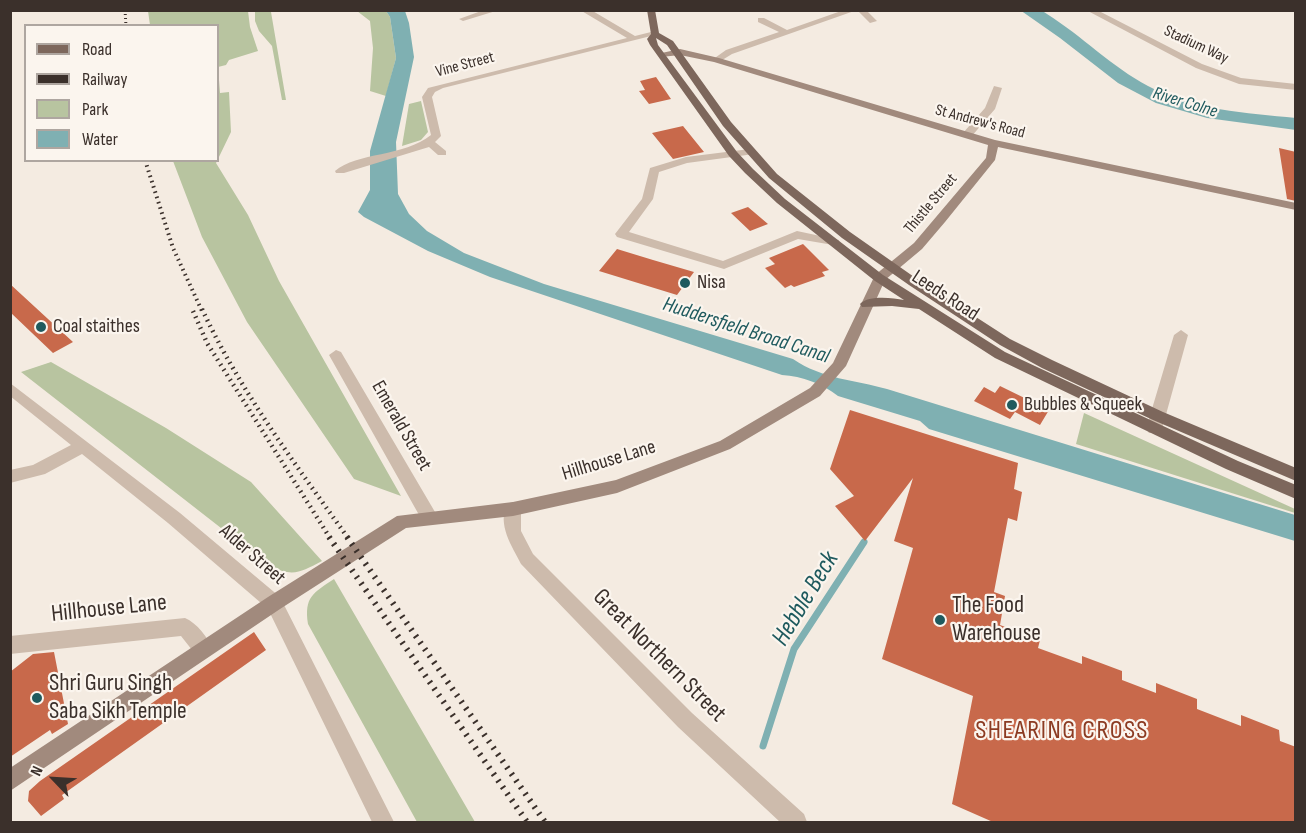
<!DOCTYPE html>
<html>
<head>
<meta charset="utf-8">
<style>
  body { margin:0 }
  #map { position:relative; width:1306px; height:833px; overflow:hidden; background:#f4ebe1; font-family:"Sofia Sans Condensed",sans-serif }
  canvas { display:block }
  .frame { position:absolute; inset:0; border:12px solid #3b302b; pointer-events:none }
  .legend { position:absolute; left:24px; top:24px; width:195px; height:138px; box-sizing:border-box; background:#fbf5ee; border:2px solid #aea6a0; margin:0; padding:8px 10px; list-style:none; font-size:18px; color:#3b302b }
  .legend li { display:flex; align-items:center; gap:12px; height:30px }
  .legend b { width:30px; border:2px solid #aea6a0 }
  .north { position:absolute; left:24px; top:749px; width:60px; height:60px; -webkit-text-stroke:4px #fbf5ee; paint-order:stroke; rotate:295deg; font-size:16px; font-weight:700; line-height:24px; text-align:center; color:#3b302b }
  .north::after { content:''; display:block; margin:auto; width:21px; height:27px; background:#3b302b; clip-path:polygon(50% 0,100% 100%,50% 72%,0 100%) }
</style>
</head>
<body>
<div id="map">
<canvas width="1306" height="833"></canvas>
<div class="frame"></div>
<ul class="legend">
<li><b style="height:8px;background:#7d675c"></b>Road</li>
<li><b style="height:8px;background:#3b302b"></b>Railway</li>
<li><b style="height:16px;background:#b8c4a0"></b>Park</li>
<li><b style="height:16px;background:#7fb0b2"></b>Water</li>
</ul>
<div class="north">N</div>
</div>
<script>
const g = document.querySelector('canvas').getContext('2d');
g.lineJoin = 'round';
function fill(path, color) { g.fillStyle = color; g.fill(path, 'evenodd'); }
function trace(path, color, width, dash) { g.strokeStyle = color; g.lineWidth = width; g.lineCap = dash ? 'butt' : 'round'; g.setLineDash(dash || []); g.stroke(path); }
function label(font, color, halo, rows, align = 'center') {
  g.font = font + ' "Sofia Sans Condensed",sans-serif'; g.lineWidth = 4.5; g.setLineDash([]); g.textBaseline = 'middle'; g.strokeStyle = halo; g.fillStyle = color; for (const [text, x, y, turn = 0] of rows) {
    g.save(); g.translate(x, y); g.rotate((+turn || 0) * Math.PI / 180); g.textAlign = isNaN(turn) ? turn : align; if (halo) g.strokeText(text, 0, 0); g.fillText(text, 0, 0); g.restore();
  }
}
fill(new Path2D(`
  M 148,11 L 248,11 L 250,27 L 258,51 L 229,60 L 226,65 L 218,67 L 220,93 L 229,92 L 231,132 L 218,159 L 218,26 L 150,25 Z
  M 255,11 L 275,11 L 271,12 L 286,100 L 282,100 L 272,46 L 259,31 L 255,21 Z
  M 357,11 L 386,11 L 390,17 L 396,58 L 386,96 L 370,91 L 373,48 L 370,21 Z
  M 421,101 L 428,132 L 421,140 L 402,146 L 409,104 Z
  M 173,161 L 217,161 L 216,163 L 248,215 L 279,281 L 401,496 L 354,479 L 247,322 L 202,237 Z
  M 51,362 L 166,428 L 251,482 L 322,561 C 301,572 294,577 271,567 L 21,372 Z
  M 1084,413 L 1295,509 L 1295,513 L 1076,444 Z
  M 334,579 L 475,822 L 417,822 L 308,624 C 304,597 313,593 334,579 Z`), '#b8c4a0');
fill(new Path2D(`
  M 386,11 L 405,11 L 409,23 L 414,57 L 396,142 L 398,194 L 409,214 L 427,231 L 464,253 L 544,284 L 793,359 C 822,379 855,380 887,389 L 1295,515 L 1295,541 L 929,429 L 920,421 L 838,396 C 823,384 802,376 782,375 L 490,277 L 428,251 L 364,217 L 358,212 L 370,190 L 370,151 L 396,58 L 390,17 Z`), '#7fb0b2');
trace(new Path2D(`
  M 763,746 L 794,649 L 864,542`), '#7fb0b2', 7);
fill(new Path2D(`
  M 1020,10 L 1041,10 L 1047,14 C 1082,36 1112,67 1148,86 C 1193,110 1246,113 1296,118 L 1296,130 L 1207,118 L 1156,103 L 1118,83 L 1060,38 Z`), '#7fb0b2');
fill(new Path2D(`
  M 656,77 L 671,99 L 649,104 L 639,91 L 645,90 L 640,81 Z
  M 683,126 L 704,152 L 673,159 L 652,133 Z
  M 1279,148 L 1296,152 L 1296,201 L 1287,199 Z
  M 748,207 L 768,224 L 750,231 L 731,213 Z
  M 803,244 L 829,270 L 822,272 L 825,276 L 794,287 L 791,285 L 785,288 L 765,268 L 775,264 L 769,258 Z
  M 617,249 L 653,260 L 694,272 L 677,295 L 599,271 Z
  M 10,284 L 73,342 L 53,353 L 10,312 Z
  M 1000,386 L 1049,410 L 1040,425 L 1015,412 L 1010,419 L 974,401 L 984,387 L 995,393 Z
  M 850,410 L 1018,463 L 1014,489 L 1022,492 L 1017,521 L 1008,518 L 994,592 L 1005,596 L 1000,625 L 1040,640 L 1038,648 L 1082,664 L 1082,656 L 1122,671 L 1122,680 L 1156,693 L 1156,683 L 1197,699 L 1197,709 L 1241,726 L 1241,715 L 1279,730 L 1280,741 L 1296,747 L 1296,822 L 993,822 L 952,804 L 973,696 L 882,659 L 913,548 L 894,541 L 913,478 L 865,541 L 835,506 L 854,496 L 830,469 Z
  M 254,632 L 266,650 L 62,795 L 64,799 L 41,816 L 28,801 L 29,791 L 40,781 Z
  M 54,652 L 68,724 L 52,734 L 50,730 L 10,757 L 10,672 L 33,654 Z`), '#c8694b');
fill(new Path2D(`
  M 484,10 L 499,10 L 463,21 L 459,19 Z
  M 580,10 L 591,10 L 635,36 L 655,31 L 659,34 L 443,88 L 435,92 L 432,97 L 441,136 L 435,142 L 446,151 L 446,155 L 438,155 L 429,147 L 344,173 L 336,173 L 335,171 C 357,152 404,157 431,135 L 422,97 L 428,88 L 627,38 Z
  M 844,10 L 857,10 L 732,54 L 719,62 L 712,60 L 726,50 L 779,32 L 758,22 L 758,18 L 764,18 L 787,30 Z
  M 857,10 L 866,10 L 877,21 L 870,23 Z
  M 1086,10 L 1097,10 L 1202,64 L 1241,78 L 1296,84 L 1296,90 L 1239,84 L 1196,68 Z
  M 994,86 L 1002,88 L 995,109 L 971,137 L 963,137 L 963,133 L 985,108 Z
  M 750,149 L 755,152 L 754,154 L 687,163 L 659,172 L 653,199 L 629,232 L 723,261 L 797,231 L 839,240 L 839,246 L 798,239 L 724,269 L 617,237 L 615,234 L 642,199 L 650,168 L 686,157 Z
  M 1181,330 L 1188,335 L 1162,429 L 1159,433 L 1149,433 L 1146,429 L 1174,335 Z
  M 336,350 L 341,352 L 435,512 L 437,517 L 435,522 L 429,524 L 423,522 L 329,355 Z
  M 10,383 L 180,513 L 280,597 L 394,822 L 372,822 L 268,609 L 168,523 L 82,454 L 45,474 L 10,483 L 10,470 L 33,465 L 71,445 L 10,396 Z
  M 513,502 L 519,504 L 521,509 L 521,531 L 533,554 L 692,713 L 804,814 L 807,822 L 780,822 L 678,727 L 521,564 C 512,546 497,525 507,504 Z
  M 185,618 C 197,623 208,638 213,649 L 210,655 L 203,658 L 196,655 L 181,636 L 10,654 L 10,636 Z`), '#cdbbac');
fill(new Path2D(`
  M 680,49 L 719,58 L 995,140 L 1296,203 L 1296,210 L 998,147 L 995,160 L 945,222 L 922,249 L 885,280 L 846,366 L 820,396 L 730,449 L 617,493 L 513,516 L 406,528 L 280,609 L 10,791 L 10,768 L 268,597 L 397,516 L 513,502 L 616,480 L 720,441 L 810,388 L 833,363 L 875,275 L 914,243 L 986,158 L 988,145 L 714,62 L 680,55 L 661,57 L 657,54 Z`), '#a18a7d');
fill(new Path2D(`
  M 647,10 L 655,10 L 659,33 L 673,41 L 731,122 L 777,174 L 850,232 L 917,279 L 1010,339 L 1052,360 L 1163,412 L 1296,468 L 1296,481 L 1153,420 L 1042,368 L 1000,345 L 909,285 L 842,238 L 769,178 L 723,126 L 667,45 L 656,38 L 658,45 L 737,152 L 753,169 L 785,199 L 883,275 L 1005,352 L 1238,461 L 1296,485 L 1296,499 L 1226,469 L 995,358 L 919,309 L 892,306 L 862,307 L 860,304 C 869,295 892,298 904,300 L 875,281 L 777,203 L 745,173 L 729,156 L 650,45 L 647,39 L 651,34 Z`), '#7d675c');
trace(new Path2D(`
  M 125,10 L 126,26`), '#3b302b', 3, [1, 3]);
trace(new Path2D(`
  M 145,160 L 173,248 L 202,311`), '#3b302b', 4, [1.5, 4]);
trace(new Path2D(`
  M 202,309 C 240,391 296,465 348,538
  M 193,311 L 207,343 L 330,538`), '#3b302b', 4.5, [1.5, 4.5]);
trace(new Path2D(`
  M 329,537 L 527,822
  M 347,537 L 545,822`), '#3b302b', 6, [2, 6]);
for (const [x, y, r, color] of [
  [685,283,6,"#1f5a5e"],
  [41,327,6,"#1f5a5e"],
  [1012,405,6,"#1f5a5e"],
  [940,620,6,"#1f5a5e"],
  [37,698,6,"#1f5a5e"]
]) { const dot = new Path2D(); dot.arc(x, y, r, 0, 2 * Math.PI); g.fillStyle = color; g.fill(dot); trace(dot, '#fbf5ee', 2); }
label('16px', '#3b302b', '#fbf5ee', [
  ["Stadium Way",1196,45,25],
  ["Vine Street",465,65,-15],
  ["St Andrew's Road",980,122,15],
  ["Thistle Street",931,204,-50]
]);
label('italic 18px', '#1f5a5e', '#fbf5ee', [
  ["River Colne",1185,103,17]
]);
label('20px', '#3b302b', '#fbf5ee', [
  ["Nisa",697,283],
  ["Coal staithes",53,327],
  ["Bubbles & Squeek",1024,405]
], 'left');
label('20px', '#3b302b', '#fbf5ee', [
  ["Leeds Road",945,296,33],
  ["Emerald Street",401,426,60],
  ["Hillhouse Lane",609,461,-17],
  ["Alder Street",252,555,41]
]);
label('italic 21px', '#1f5a5e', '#fbf5ee', [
  ["Huddersfield Broad Canal",746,331,18]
]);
label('24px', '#3b302b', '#fbf5ee', [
  ["The Food",952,606],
  ["Warehouse",952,634],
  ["Shri Guru Singh",49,684],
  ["Saba Sikh Temple",49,712]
], 'left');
label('24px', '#3b302b', '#fbf5ee', [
  ["Hillhouse Lane",109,609,-6],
  ["Great Northern Street",659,656,45]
]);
label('italic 26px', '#1f5a5e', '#fbf5ee', [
  ["Hebble Beck",806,599,-59]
]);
g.letterSpacing = '1.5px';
label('26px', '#8c3b22', '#fbf5ee', [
  ["SHEARING CROSS",1062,731]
]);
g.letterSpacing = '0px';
</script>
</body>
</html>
